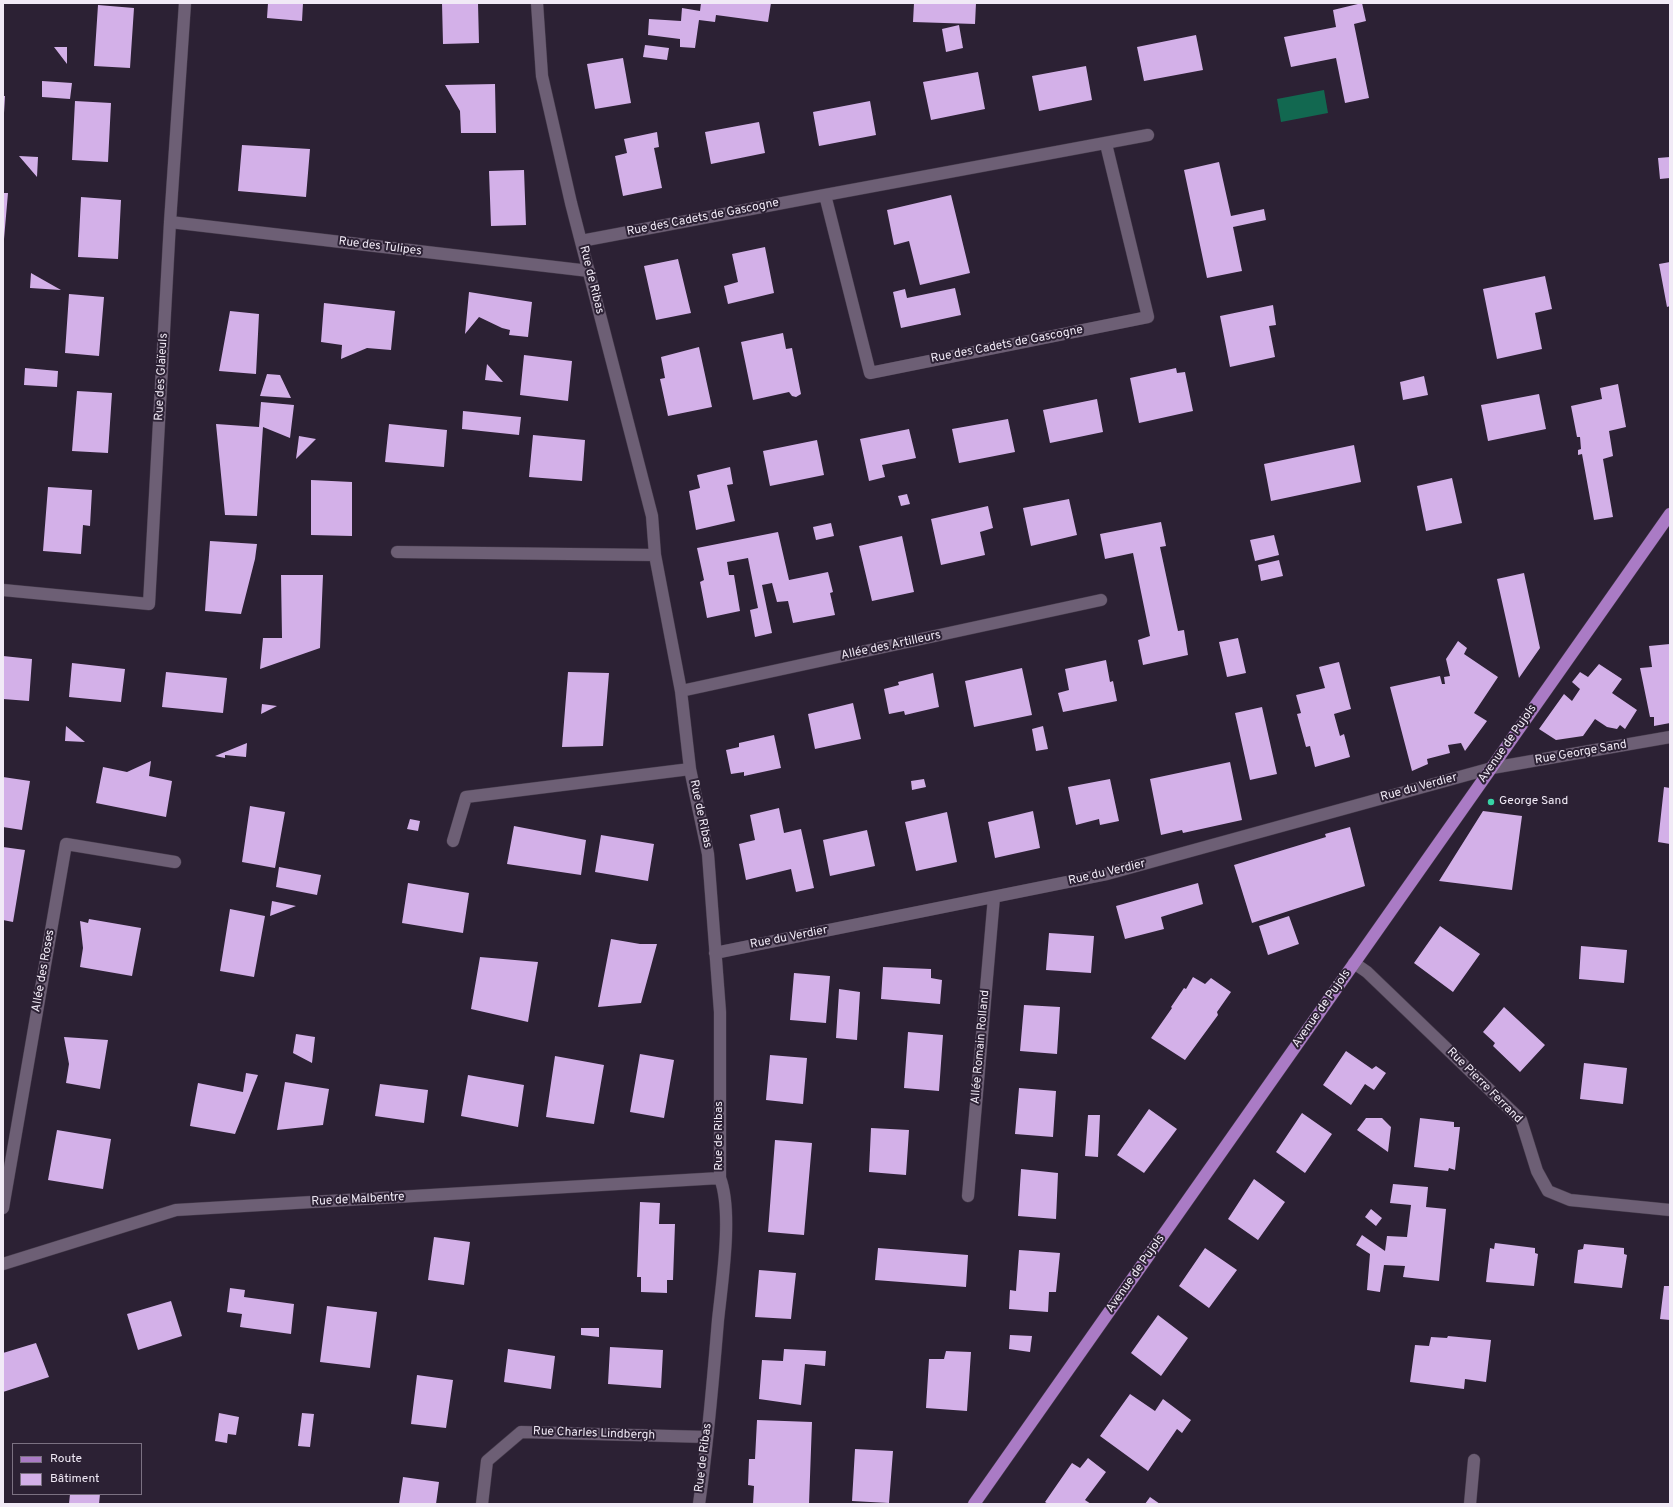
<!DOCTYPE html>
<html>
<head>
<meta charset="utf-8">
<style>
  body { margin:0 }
  #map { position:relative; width:1673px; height:1507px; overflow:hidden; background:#2c2134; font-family:Overpass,sans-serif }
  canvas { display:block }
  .frame { position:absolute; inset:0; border:4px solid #f1eaf6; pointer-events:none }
  .legend { position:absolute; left:12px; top:1443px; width:130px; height:52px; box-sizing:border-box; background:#2c2134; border:1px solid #7b7182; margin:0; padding:5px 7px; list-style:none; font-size:12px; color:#f1eaf6 }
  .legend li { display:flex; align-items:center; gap:8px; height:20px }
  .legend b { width:20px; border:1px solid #7b7182 }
</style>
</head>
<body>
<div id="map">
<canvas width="1673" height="1507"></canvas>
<div class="frame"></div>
<ul class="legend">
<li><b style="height:5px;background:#aa7bc5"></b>Route</li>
<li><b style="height:11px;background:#d3b0e8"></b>Bâtiment</li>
</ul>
</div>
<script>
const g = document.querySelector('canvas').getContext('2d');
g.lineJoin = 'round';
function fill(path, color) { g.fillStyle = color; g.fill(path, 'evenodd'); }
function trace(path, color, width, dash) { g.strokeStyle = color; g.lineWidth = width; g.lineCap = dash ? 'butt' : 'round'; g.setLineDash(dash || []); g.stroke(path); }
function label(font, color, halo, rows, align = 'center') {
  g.font = font + ' Overpass,sans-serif'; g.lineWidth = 4; g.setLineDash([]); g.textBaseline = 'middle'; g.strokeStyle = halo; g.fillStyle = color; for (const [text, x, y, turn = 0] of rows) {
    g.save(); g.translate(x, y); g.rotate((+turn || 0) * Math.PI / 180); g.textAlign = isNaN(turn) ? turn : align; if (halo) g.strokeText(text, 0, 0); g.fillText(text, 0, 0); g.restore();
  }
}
fill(new Path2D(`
  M 1324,90 L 1328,113 L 1281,122 L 1277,99 Z`), '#126850');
fill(new Path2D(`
  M 268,3 L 303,3 L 302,21 L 267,18 Z
  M 442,3 L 478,3 L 479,43 L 443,44 Z
  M 701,3 L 771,3 L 768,22 L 716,15 L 715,22 L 699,20 L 695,48 L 680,47 L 680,39 L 648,35 L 649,19 L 681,21 L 682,8 L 700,11 Z
  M 914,3 L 976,3 L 975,24 L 913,22 Z
  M 1362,3 L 1366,21 L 1354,24 L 1369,98 L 1345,103 L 1336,58 L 1291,67 L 1284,37 L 1336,27 L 1333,10 Z
  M 98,5 L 134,8 L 130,68 L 94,66 Z
  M 959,25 L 963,48 L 946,52 L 942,29 Z
  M 1196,35 L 1203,70 L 1144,81 L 1137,47 Z
  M 645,45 L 669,48 L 667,60 L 643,57 Z
  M 54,47 L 67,47 L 67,64 Z
  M 623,58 L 631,103 L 595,109 L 587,64 Z
  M 1086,66 L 1092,100 L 1039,111 L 1032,76 Z
  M 978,72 L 985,109 L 931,120 L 923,82 Z
  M 42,81 L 72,83 L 70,99 L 42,97 Z
  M 495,84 L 496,133 L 461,133 L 460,111 L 445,85 Z
  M 3,96 L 5,96 L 4,113 L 3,113 Z
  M 75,101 L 111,103 L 108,162 L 72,160 Z
  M 870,101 L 876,135 L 819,146 L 813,112 Z
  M 759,122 L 765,153 L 711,164 L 705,132 Z
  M 657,132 L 659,147 L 654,148 L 662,188 L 623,196 L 615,156 L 627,153 L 624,139 Z
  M 242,145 L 310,149 L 306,197 L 238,191 Z
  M 19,156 L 38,157 L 37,177 Z
  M 1670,157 L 1670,178 L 1660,179 L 1658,158 Z
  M 1219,162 L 1231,216 L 1264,209 L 1266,220 L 1233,227 L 1242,271 L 1207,278 L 1184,170 Z
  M 524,170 L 526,225 L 491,226 L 489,171 Z
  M 3,193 L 8,193 L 4,239 L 3,239 Z
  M 951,195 L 970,273 L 920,285 L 909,241 L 894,245 L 887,210 Z
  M 81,197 L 121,200 L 118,259 L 78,257 Z
  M 765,247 L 774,293 L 728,304 L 724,286 L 738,282 L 732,254 Z
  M 678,259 L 691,313 L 656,320 L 644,266 Z
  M 1670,262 L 1670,306 L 1667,307 L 1659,264 Z
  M 31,273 L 61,290 L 30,288 Z
  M 1545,276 L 1552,309 L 1535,313 L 1542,349 L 1497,359 L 1483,289 Z
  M 955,288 L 961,315 L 901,328 L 893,292 L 905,289 L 907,298 Z
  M 469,292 L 532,302 L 528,337 L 509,335 L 510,330 L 502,328 L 479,317 L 465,334 Z
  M 69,294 L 104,297 L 99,356 L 65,353 Z
  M 324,303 L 395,311 L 391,350 L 367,348 L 341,359 L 342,345 L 321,342 Z
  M 1273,305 L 1276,325 L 1269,326 L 1275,357 L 1230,367 L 1220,316 Z
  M 230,311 L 259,314 L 256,374 L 219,371 Z
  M 783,333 L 786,349 L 792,348 L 801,394 L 796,397 L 792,396 L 789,392 L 753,400 L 741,342 Z
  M 699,347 L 712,407 L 668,416 L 660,379 L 665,378 L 661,357 Z
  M 524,355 L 572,361 L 568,401 L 520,395 Z
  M 487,364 L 503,382 L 485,380 Z
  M 25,368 L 58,371 L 57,387 L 24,385 Z
  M 1176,368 L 1177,373 L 1185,372 L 1193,411 L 1139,423 L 1130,378 Z
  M 267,374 L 280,375 L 291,398 L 260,396 Z
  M 1424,376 L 1428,395 L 1403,400 L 1400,382 Z
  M 1618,384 L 1626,427 L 1609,431 L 1613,456 L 1603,459 L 1613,517 L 1594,520 L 1582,454 L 1578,455 L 1578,450 L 1581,449 L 1580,437 L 1577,437 L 1571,406 L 1602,399 L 1600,388 Z
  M 77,391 L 112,393 L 108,453 L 72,451 Z
  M 1539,394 L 1546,429 L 1488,441 L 1481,405 Z
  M 1097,399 L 1103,432 L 1050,443 L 1043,410 Z
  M 261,402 L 294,405 L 290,438 L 263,427 L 257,516 L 225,515 L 216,424 L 259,427 Z
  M 463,411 L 521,417 L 519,435 L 462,429 Z
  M 1008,419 L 1015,452 L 959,463 L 952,429 Z
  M 389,424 L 447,430 L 444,467 L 385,462 Z
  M 909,429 L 916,458 L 882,465 L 885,477 L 869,481 L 860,439 Z
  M 533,435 L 585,440 L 582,481 L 529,477 Z
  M 299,436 L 316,439 L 296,459 Z
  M 817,440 L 824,475 L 770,486 L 763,451 Z
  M 1354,445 L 1361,482 L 1271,501 L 1264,464 Z
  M 730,467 L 733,484 L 727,485 L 735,521 L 696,530 L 689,491 L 700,488 L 697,475 Z
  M 1452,478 L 1462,523 L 1426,531 L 1417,486 Z
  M 311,480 L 352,482 L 352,536 L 311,535 Z
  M 48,487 L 92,490 L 90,526 L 83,525 L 81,554 L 43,551 Z
  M 907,494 L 910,504 L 901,506 L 898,496 Z
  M 1069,499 L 1077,535 L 1031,546 L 1023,508 Z
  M 988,506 L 993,528 L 980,532 L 985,555 L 941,565 L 931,519 Z
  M 1161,522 L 1166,546 L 1160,547 L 1178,631 L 1184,630 L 1188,655 L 1143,665 L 1138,640 L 1150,636 L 1133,553 L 1105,559 L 1100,534 Z
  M 831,523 L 834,536 L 816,540 L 813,527 Z
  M 778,532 L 789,580 L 828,572 L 833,592 L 830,593 L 835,615 L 793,623 L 788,601 L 777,602 L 772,583 L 762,585 L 772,633 L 755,637 L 750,610 L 758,608 L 748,558 L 727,562 L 729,575 L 734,575 L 740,611 L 707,618 L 700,582 L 704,580 L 697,548 Z
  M 1274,535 L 1279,555 L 1255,561 L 1250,540 Z
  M 902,536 L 914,592 L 872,601 L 859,546 Z
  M 210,541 L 257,544 L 255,559 L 241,614 L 205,611 Z
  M 1279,560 L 1283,576 L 1261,581 L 1258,565 Z
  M 1524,573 L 1540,648 L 1519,678 L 1497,579 Z
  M 281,575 L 323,575 L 320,648 L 260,669 L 263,638 L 282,638 Z
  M 1238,638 L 1246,673 L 1227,677 L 1219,642 Z
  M 1458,641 L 1467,648 L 1464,654 L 1498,677 L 1474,713 L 1487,721 L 1465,751 L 1461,743 L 1448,745 L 1450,753 L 1427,759 L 1428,764 L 1412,771 L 1390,687 L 1440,676 L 1442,684 L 1445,684 L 1444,677 L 1450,676 L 1446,659 Z
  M 1670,644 L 1670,723 L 1654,726 L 1654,717 L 1650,717 L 1640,668 L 1652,667 L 1649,646 Z
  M 3,656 L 32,659 L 29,701 L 3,699 Z
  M 1106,660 L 1110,682 L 1113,681 L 1117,701 L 1063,712 L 1058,693 L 1069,690 L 1065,669 Z
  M 1339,662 L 1351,709 L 1334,714 L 1340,736 L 1344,734 L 1350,757 L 1315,767 L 1310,746 L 1306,747 L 1297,714 L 1301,713 L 1296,695 L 1325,688 L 1319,667 Z
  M 72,663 L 125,669 L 121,702 L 69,697 Z
  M 1599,664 L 1622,679 L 1612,693 L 1637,710 L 1625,729 L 1620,725 L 1617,729 L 1607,727 L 1595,719 L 1583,736 L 1556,740 L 1539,729 L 1564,694 L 1572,701 L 1580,689 L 1572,682 L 1580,672 L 1588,677 Z
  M 1022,668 L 1032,715 L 974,727 L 965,681 Z
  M 166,672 L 227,678 L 223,713 L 162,707 Z
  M 568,672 L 609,673 L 603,746 L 562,747 Z
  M 933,673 L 939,707 L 905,715 L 904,711 L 889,714 L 884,689 L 899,685 L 898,682 Z
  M 853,703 L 861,739 L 815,749 L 808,714 Z
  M 262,704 L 277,706 L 261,714 Z
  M 1262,707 L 1277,774 L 1250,780 L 1235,713 Z
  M 66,726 L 85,742 L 65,741 Z
  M 1043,726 L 1048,749 L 1036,751 L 1032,729 Z
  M 774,735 L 781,768 L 744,776 L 744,772 L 731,774 L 726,750 L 739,747 L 739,743 Z
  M 247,743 L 246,757 L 225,755 L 225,758 L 215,756 Z
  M 151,761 L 149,776 L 172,781 L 166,817 L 96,803 L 103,767 L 127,772 Z
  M 1230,762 L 1242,820 L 1183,833 L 1182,830 L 1161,835 L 1150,779 Z
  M 3,777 L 30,781 L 22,830 L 3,827 Z
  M 924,779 L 926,787 L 912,790 L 911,781 Z
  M 1110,779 L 1119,821 L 1100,825 L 1099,819 L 1076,825 L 1068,787 Z
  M 1664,787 L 1670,788 L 1670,844 L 1658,842 Z
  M 250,806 L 285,812 L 275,868 L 242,862 Z
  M 779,808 L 784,833 L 801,829 L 814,888 L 796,892 L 791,869 L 746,880 L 739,844 L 755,840 L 750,815 Z
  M 1033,811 L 1040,848 L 995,858 L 988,822 Z
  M 1483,811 L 1522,816 L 1512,890 L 1439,881 Z
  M 947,812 L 957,862 L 916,871 L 905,822 Z
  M 410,819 L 420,821 L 418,831 L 407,829 Z
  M 514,826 L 586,840 L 581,875 L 507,864 Z
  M 1350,827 L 1365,886 L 1252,923 L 1234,865 L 1326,837 L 1325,834 Z
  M 867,830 L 875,866 L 830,876 L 823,840 Z
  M 601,835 L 654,844 L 648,881 L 595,872 Z
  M 3,847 L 25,850 L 13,922 L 3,920 Z
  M 279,867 L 321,875 L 317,895 L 276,887 Z
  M 408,883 L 469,893 L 463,933 L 402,923 Z
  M 1198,883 L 1203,904 L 1161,917 L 1164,929 L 1125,939 L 1116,906 Z
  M 272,901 L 296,906 L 270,916 Z
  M 230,909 L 265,916 L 254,977 L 220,971 Z
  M 1289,916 L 1299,944 L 1268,955 L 1259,926 Z
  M 89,919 L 141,928 L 132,976 L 80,967 L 83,948 L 80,921 L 88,923 Z
  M 1440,926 L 1480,954 L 1453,992 L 1414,963 Z
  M 1049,933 L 1094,936 L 1091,973 L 1046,970 Z
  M 611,939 L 640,944 L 657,944 L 641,1003 L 598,1007 Z
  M 1581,946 L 1627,950 L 1624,983 L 1579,979 Z
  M 480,957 L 538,962 L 528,1022 L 471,1009 Z
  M 883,967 L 931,969 L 931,978 L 942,980 L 940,1004 L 881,999 Z
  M 794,973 L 830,976 L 826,1023 L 790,1020 Z
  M 1193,977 L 1205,984 L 1211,978 L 1231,992 L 1217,1012 L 1218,1015 L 1185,1060 L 1151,1038 L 1172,1008 L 1171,1007 L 1184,988 L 1186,989 Z
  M 839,989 L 860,992 L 857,1040 L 836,1038 Z
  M 1024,1005 L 1060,1007 L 1057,1054 L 1020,1051 Z
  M 1504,1007 L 1545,1045 L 1520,1072 L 1493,1046 L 1495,1043 L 1483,1032 Z
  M 908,1032 L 943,1035 L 939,1091 L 904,1088 Z
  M 296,1034 L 315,1037 L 312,1063 L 293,1053 Z
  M 64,1037 L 108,1040 L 100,1089 L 66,1083 L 69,1064 Z
  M 1346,1051 L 1372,1069 L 1376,1066 L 1386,1073 L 1374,1090 L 1365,1084 L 1351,1105 L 1323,1085 Z
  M 640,1054 L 674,1060 L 664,1118 L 630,1112 Z
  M 770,1055 L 807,1058 L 803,1104 L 766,1100 Z
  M 555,1056 L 604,1065 L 594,1124 L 546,1117 Z
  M 1584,1063 L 1627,1068 L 1623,1104 L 1580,1099 Z
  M 246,1073 L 258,1075 L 235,1134 L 190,1126 L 198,1083 L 243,1092 Z
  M 468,1075 L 524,1085 L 518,1127 L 461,1116 Z
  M 285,1082 L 329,1089 L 323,1125 L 277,1130 Z
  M 380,1084 L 428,1090 L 424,1123 L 375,1116 Z
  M 1019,1088 L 1056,1091 L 1053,1137 L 1015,1134 Z
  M 1149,1109 L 1177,1129 L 1144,1173 L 1117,1155 Z
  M 1302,1113 L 1332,1134 L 1305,1173 L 1276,1152 Z
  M 1088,1115 L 1100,1115 L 1098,1157 L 1085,1156 Z
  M 1366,1118 L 1382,1118 L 1391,1127 L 1388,1152 L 1357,1130 Z
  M 1420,1118 L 1454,1122 L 1454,1127 L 1460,1127 L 1455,1170 L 1449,1168 L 1448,1171 L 1414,1167 Z
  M 871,1128 L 909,1130 L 906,1175 L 869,1172 Z
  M 57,1130 L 111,1139 L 103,1189 L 48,1180 Z
  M 775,1140 L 812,1143 L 804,1235 L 768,1232 Z
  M 1021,1169 L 1058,1173 L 1056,1219 L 1018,1216 Z
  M 1254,1179 L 1285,1202 L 1258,1240 L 1228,1219 Z
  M 1393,1184 L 1428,1187 L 1426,1207 L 1446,1209 L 1439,1281 L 1403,1277 L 1405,1266 L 1384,1265 L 1380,1292 L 1367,1290 L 1370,1254 L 1356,1245 L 1362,1235 L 1385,1251 L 1387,1236 L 1407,1237 L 1411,1205 L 1390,1203 Z
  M 640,1202 L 660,1203 L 659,1224 L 675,1224 L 673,1280 L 667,1280 L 667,1293 L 641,1292 L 641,1277 L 637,1277 Z
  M 1371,1209 L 1382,1218 L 1376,1226 L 1365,1217 Z
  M 434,1237 L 470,1242 L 464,1285 L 428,1280 Z
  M 1495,1243 L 1535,1248 L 1535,1253 L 1538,1254 L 1534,1286 L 1486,1282 L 1490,1248 L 1494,1249 Z
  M 1584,1244 L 1624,1248 L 1624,1254 L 1627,1255 L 1622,1288 L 1574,1283 L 1578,1250 L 1583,1249 Z
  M 878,1248 L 968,1255 L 966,1287 L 875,1280 Z
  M 1205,1248 L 1237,1270 L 1209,1308 L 1179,1286 Z
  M 1019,1250 L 1060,1253 L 1056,1292 L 1049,1292 L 1048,1312 L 1009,1309 L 1010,1290 L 1016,1291 Z
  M 759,1270 L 796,1273 L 791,1319 L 755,1317 Z
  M 1664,1286 L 1670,1286 L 1670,1320 L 1660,1319 Z
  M 230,1288 L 245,1290 L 244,1297 L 294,1304 L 291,1334 L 240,1327 L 242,1314 L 227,1312 Z
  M 171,1301 L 182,1336 L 138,1350 L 127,1314 Z
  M 327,1306 L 377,1312 L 370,1368 L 320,1362 Z
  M 1158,1315 L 1188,1338 L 1161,1376 L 1131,1353 Z
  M 581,1328 L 599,1328 L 599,1337 L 581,1335 Z
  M 1010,1335 L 1032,1336 L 1030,1352 L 1009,1349 Z
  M 1448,1336 L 1491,1340 L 1486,1382 L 1465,1379 L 1464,1389 L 1410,1382 L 1415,1345 L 1429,1346 L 1431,1337 L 1447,1338 Z
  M 36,1343 L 49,1377 L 3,1392 L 3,1353 Z
  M 610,1347 L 663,1350 L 661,1388 L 608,1384 Z
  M 508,1349 L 555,1356 L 551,1389 L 504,1382 Z
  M 784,1349 L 826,1351 L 825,1366 L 805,1364 L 801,1405 L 759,1399 L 762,1360 L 783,1361 Z
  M 946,1351 L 971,1352 L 967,1411 L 926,1408 L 929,1359 L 944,1359 Z
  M 417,1375 L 453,1380 L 446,1428 L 411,1424 Z
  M 1130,1394 L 1155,1411 L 1163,1399 L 1191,1420 L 1182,1433 L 1177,1429 L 1148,1471 L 1100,1436 Z
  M 219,1413 L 239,1417 L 236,1435 L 228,1434 L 227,1443 L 215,1441 Z
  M 302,1413 L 314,1414 L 310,1447 L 298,1446 Z
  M 757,1420 L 812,1422 L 809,1504 L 753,1504 L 754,1486 L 748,1485 L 749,1459 L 755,1459 Z
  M 855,1449 L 893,1451 L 889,1503 L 852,1501 Z
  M 1088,1458 L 1106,1472 L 1085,1500 L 1091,1504 L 1048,1504 L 1045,1502 L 1072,1463 L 1080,1468 Z
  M 403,1477 L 439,1482 L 436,1504 L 399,1504 Z
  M 70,1494 L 100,1494 L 99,1504 L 69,1504 Z
  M 1150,1497 L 1160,1504 L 1145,1504 Z`), '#d3b0e8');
const minor = new Path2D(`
  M 537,3 L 542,76 L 571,203 L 652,516 L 655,555 L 681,691 L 690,769 L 708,854 L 720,1012 L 720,1178 C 733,1212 722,1282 718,1320 C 713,1381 708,1443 699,1504
  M 1106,144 L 1148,317 L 870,373 L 825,195 L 1148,135
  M 170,222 L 589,271
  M 581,241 L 825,195
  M 397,552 L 655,555
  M 3,590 L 149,604 L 170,222 L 185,3
  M 681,691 L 1101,600
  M 453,841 L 466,797 L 690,769
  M 715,953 L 1107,874 L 1492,768 L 1670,737
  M 1354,963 L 1367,972 L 1521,1120 L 1537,1171 L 1548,1191 L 1570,1200 L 1670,1210
  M 968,1196 L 994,897
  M 3,1208 L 66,844 L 175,862
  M 3,1264 L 176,1210 L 720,1178
  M 482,1504 L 487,1461 L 521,1432 L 707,1437
  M 1470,1504 L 1474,1460`);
const major = new Path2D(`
  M 974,1504 L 1670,514`);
trace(minor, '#453b4b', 13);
trace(major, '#453b4b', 13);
trace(minor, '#6d5f75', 12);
trace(major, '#aa7bc5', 12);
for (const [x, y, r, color] of [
  [1491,802,4,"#37d4a6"]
]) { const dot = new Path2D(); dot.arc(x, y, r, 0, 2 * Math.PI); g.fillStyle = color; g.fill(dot); trace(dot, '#2c2134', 1.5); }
label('12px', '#f1eaf6', '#2c2134', [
  ["Rue des Cadets de Gascogne",703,218,-11],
  ["Rue des Tulipes",380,247,7],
  ["Rue de Ribas",591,280,76],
  ["Rue des Cadets de Gascogne",1007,345,-11],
  ["Rue des Glaïeuls",162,377,-87],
  ["Allée des Artilleurs",891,646,-12],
  ["Avenue de Pujols",1508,744,-55],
  ["Rue George Sand",1581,753,-10],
  ["Rue du Verdier",1419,788,-15],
  ["Rue de Ribas",700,814,78],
  ["Rue du Verdier",1107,873,-13],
  ["Rue du Verdier",789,938,-11],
  ["Allée des Roses",44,971,-80],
  ["Avenue de Pujols",1322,1009,-55],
  ["Allée Romain Rolland",981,1047,-85],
  ["Rue Pierre Ferrand",1484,1086,45],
  ["Rue de Ribas",720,1136,-90],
  ["Rue de Malbentre",358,1200,-3],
  ["Avenue de Pujols",1136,1274,-55],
  ["Rue Charles Lindbergh",594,1434,2],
  ["Rue de Ribas",704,1458,-83]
]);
label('12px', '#f1eaf6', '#2c2134', [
  ["George Sand",1499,802]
], 'left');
</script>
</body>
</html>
